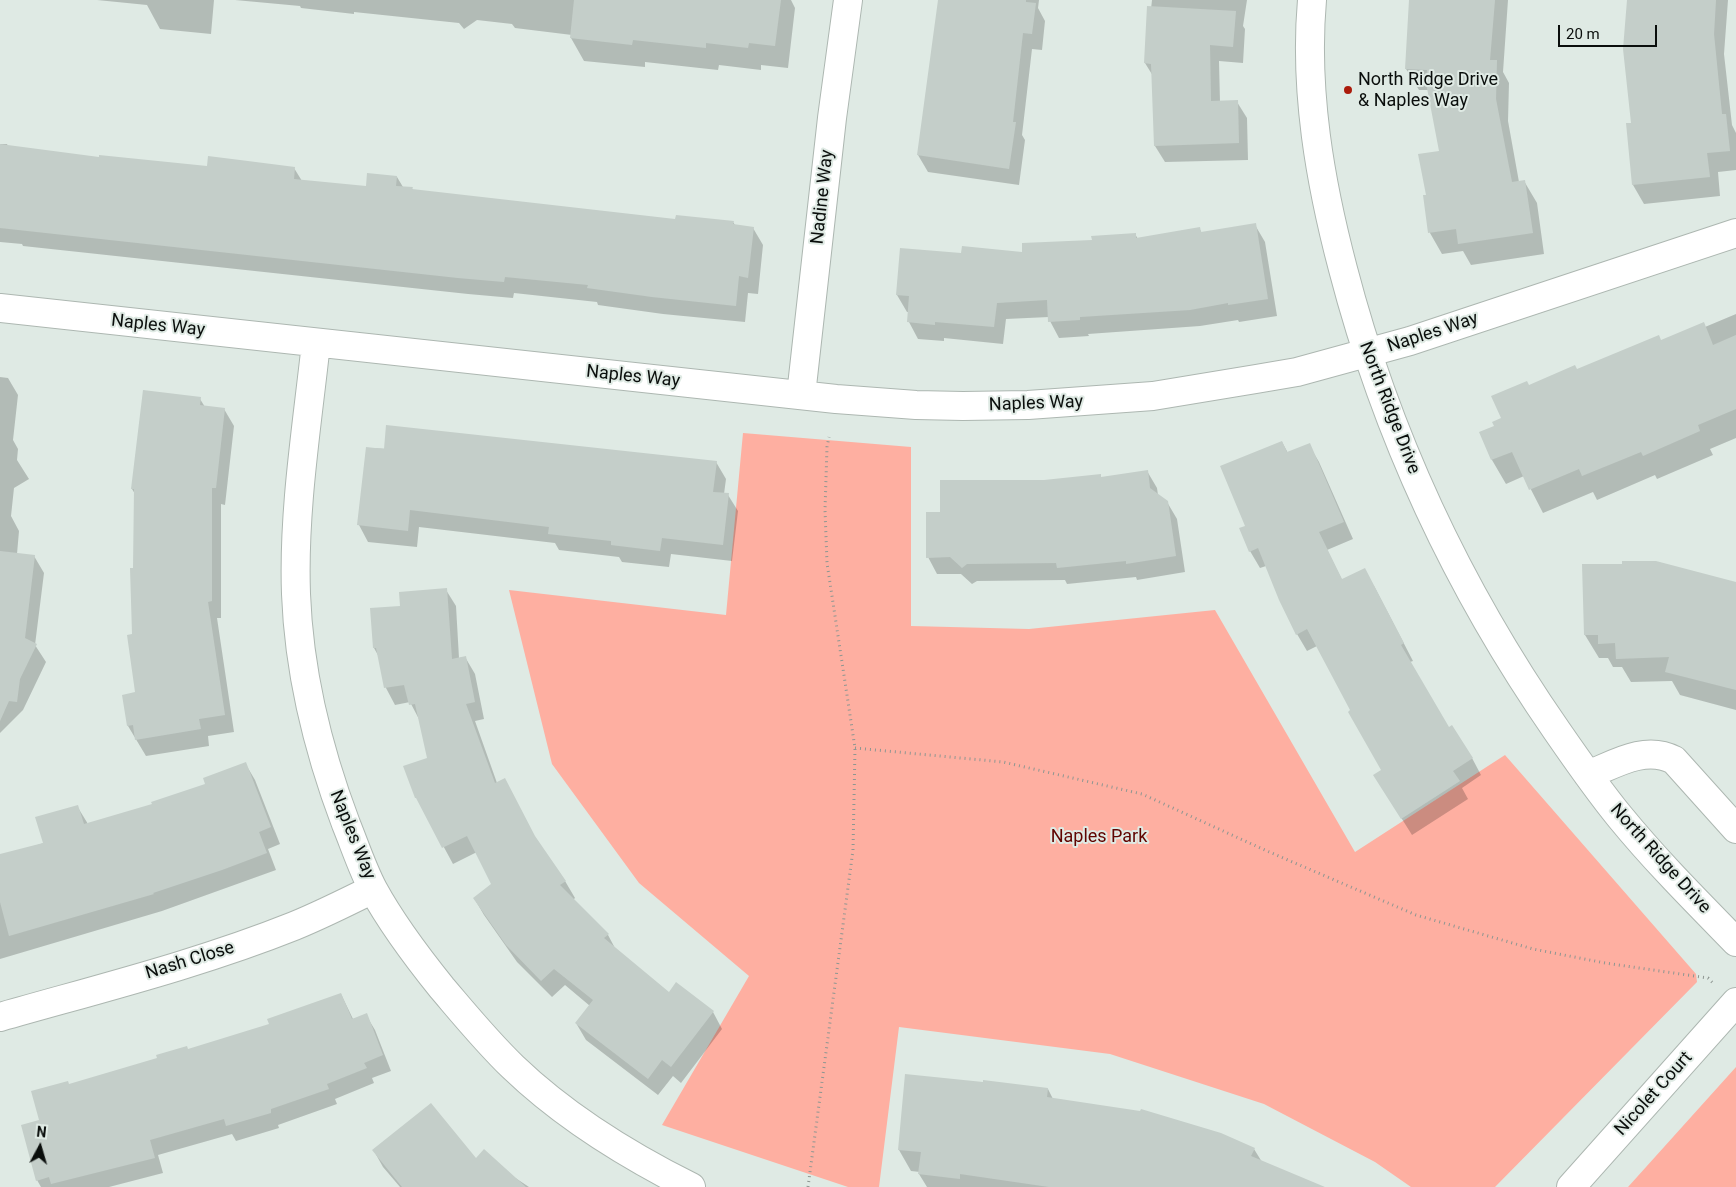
<!DOCTYPE html>
<html>
<head>
<meta charset="utf-8">
<style>
  body { margin:0 }
  #map { position:relative; width:1736px; height:1187px; overflow:hidden; background:#dfeae4; font-family:Roboto,sans-serif }
  canvas { display:block }
  .north { position:absolute; left:15px; top:1122px; width:50px; height:50px; -webkit-text-stroke:4px #dfeae4; paint-order:stroke; rotate:6deg; font-size:14px; font-weight:700; line-height:20px; text-align:center; color:#0a0e0c }
  .north::after { content:''; display:block; margin:auto; width:18px; height:22px; background:#0a0e0c; clip-path:polygon(50% 0,100% 100%,50% 72%,0 100%) }
  .scale { position:absolute; left:1558px; top:25px; width:99px; height:22px; box-sizing:border-box; border:2px solid #0a0e0c; border-top:0; padding-left:6px; font-size:15px; line-height:18px; white-space:nowrap; color:#0a0e0c; -webkit-text-stroke:4px #dfeae4; paint-order:stroke }
</style>
</head>
<body>
<div id="map">
<canvas width="1736" height="1187"></canvas>
<div class="north">N</div>
<div class="scale">20 m</div>
</div>
<script>
const g = document.querySelector('canvas').getContext('2d');
g.lineJoin = 'round';
function fill(path, color) { g.fillStyle = color; g.fill(path, 'evenodd'); }
function trace(path, color, width, dash) { g.strokeStyle = color; g.lineWidth = width; g.lineCap = dash ? 'butt' : 'round'; g.setLineDash(dash || []); g.stroke(path); }
function label(font, color, halo, rows, align = 'center') {
  g.font = font + ' Roboto,sans-serif'; g.lineWidth = 4; g.setLineDash([]); g.textBaseline = 'middle'; g.strokeStyle = halo; g.fillStyle = color; for (const [text, x, y, turn = 0] of rows) {
    g.save(); g.translate(x, y); g.rotate((+turn || 0) * Math.PI / 180); g.textAlign = isNaN(turn) ? turn : align; if (halo) g.strokeText(text, 0, 0); g.fillText(text, 0, 0); g.restore();
  }
}
fill(new Path2D(`
  M 743,433 L 911,447 L 911,626 L 1029,629 L 1215,610 L 1355,852 L 1505,755 L 1696,974 L 1697,982 L 1495,1187 L 1411,1187 L 1375,1162 L 1264,1104 L 1110,1054 L 899,1027 L 879,1187 L 848,1187 L 662,1125 L 749,976 L 639,883 L 552,764 L 509,590 L 726,615 Z
  M 1736,1067 L 1736,1187 L 1628,1187 Z`), '#feafa1');
fill(new Path2D(`
  M 97,0 L 214,0 L 211,34 L 160,29 L 147,5 Z
  M 235,0 L 791,0 L 795,8 L 788,68 L 761,65 L 761,70 L 719,65 L 718,70 L 645,62 L 645,67 L 584,61 L 571,38 L 572,35 L 515,28 L 512,24 L 477,20 L 464,29 L 459,23 L 354,12 L 354,14 L 301,8 L 300,6 Z
  M 939,0 L 1039,0 L 1038,8 L 1045,21 L 1042,50 L 1032,49 L 1022,135 L 1025,140 L 1019,185 L 928,172 L 918,155 Z
  M 1152,0 L 1247,0 L 1243,26 L 1245,29 L 1243,63 L 1219,61 L 1220,102 L 1237,102 L 1247,118 L 1248,160 L 1165,162 L 1155,146 L 1153,76 L 1145,63 Z
  M 1411,0 L 1508,0 L 1503,72 L 1509,83 L 1508,121 L 1519,182 L 1524,181 L 1537,203 L 1544,254 L 1471,265 L 1463,251 L 1442,254 L 1430,233 L 1427,196 L 1440,152 L 1429,90 L 1419,90 L 1406,69 Z
  M 1628,0 L 1728,0 L 1724,54 L 1732,125 L 1736,133 L 1736,170 L 1718,172 L 1720,196 L 1644,204 L 1633,185 Z
  M 0,144 L 7,144 L 8,146 L 100,158 L 208,168 L 294,168 L 302,181 L 367,187 L 397,177 L 403,187 L 412,188 L 413,190 L 676,220 L 733,222 L 735,225 L 753,228 L 763,245 L 758,294 L 748,293 L 745,322 L 663,314 L 598,305 L 597,302 L 514,293 L 513,298 L 468,294 L 23,246 L 22,244 L 0,242 Z
  M 1255,225 L 1265,242 L 1277,316 L 1239,322 L 1238,320 L 1200,326 L 1088,334 L 1089,336 L 1059,338 L 1050,321 L 1049,317 L 1006,319 L 1003,344 L 944,338 L 944,341 L 918,339 L 909,322 L 909,312 L 907,312 L 897,295 L 901,249 L 962,255 L 1024,253 L 1135,234 L 1138,239 L 1199,228 L 1202,233 Z
  M 1736,314 L 1736,438 L 1710,449 L 1713,455 L 1657,479 L 1655,475 L 1597,500 L 1593,492 L 1543,513 L 1524,476 L 1506,484 L 1492,460 L 1481,433 L 1496,427 L 1529,386 L 1705,327 Z
  M 0,377 L 8,378 L 18,395 L 13,440 L 18,449 L 17,460 L 29,479 L 14,488 L 11,516 L 19,531 L 17,554 L 34,556 L 44,573 L 35,645 L 46,662 L 23,710 L 0,733 Z
  M 200,399 L 205,407 L 224,409 L 234,426 L 225,505 L 221,504 L 221,618 L 217,618 L 234,732 L 208,736 L 209,746 L 146,756 L 128,726 L 123,696 L 137,693 L 133,636 L 135,494 L 132,489 Z
  M 1282,442 L 1288,453 L 1309,445 L 1319,462 L 1353,539 L 1327,550 L 1342,580 L 1374,586 L 1413,661 L 1410,662 L 1448,728 L 1472,758 L 1481,775 L 1462,788 L 1468,799 L 1412,835 L 1385,792 L 1383,770 L 1317,646 L 1307,651 L 1297,634 L 1266,566 L 1260,568 L 1250,551 L 1241,529 L 1246,527 Z
  M 367,448 L 716,462 L 726,479 L 724,494 L 728,495 L 738,511 L 732,561 L 671,554 L 669,567 L 622,562 L 619,557 L 559,550 L 555,543 L 419,527 L 417,547 L 368,542 L 359,525 Z
  M 1147,471 L 1157,488 L 1158,495 L 1167,502 L 1177,519 L 1185,572 L 1137,580 L 1136,577 L 1067,584 L 1065,580 L 977,581 L 972,584 L 961,574 L 937,574 L 928,557 L 942,514 L 1044,481 L 1101,478 Z
  M 1736,583 L 1736,710 L 1680,695 L 1672,681 L 1631,682 L 1622,667 L 1613,667 L 1608,658 L 1599,658 L 1585,635 Z
  M 446,590 L 456,606 L 459,658 L 465,657 L 475,674 L 484,719 L 475,721 L 497,783 L 565,881 L 575,898 L 573,900 L 608,935 L 616,950 L 669,993 L 713,1012 L 722,1029 L 681,1083 L 673,1076 L 658,1095 L 586,1040 L 576,1023 L 590,1006 L 565,985 L 552,997 L 517,962 L 484,915 L 474,898 L 493,885 L 477,852 L 453,864 L 426,814 L 428,759 L 420,721 L 410,702 L 395,705 L 386,688 L 379,657 L 374,648 L 401,607 Z
  M 245,763 L 255,780 L 280,844 L 268,849 L 276,870 L 162,911 L 0,959 L 0,856 L 44,843 L 77,806 L 88,824 L 153,805 L 207,785 Z
  M 341,994 L 353,1019 L 366,1015 L 375,1030 L 391,1071 L 372,1078 L 374,1083 L 335,1099 L 337,1104 L 278,1125 L 279,1128 L 236,1141 L 232,1134 L 158,1155 L 163,1173 L 109,1187 L 41,1187 L 37,1180 L 40,1121 L 69,1085 L 271,1025 Z
  M 1048,1089 L 1053,1099 L 1254,1149 L 1262,1162 L 1321,1187 L 927,1187 L 919,1174 L 920,1172 L 911,1171 L 899,1150 Z
  M 374,1151 L 476,1160 L 511,1175 L 529,1187 L 400,1187 L 383,1167 Z`), '#0003');
fill(new Path2D(`
  M 574,0 L 781,0 L 775,46 L 749,43 L 748,48 L 706,43 L 706,48 L 633,40 L 632,45 L 570,38 Z
  M 938,0 L 1026,0 L 1026,2 L 1036,3 L 1032,34 L 1023,33 L 1013,122 L 1016,122 L 1009,169 L 917,155 Z
  M 1409,0 L 1495,0 L 1490,60 L 1497,60 L 1496,99 L 1512,182 L 1525,180 L 1533,233 L 1458,244 L 1456,229 L 1428,233 L 1423,195 L 1426,195 L 1418,154 L 1439,151 L 1426,83 L 1427,70 L 1405,69 Z
  M 1627,0 L 1716,0 L 1714,34 L 1722,114 L 1726,114 L 1730,151 L 1707,153 L 1710,177 L 1632,185 L 1626,123 L 1631,123 L 1623,49 Z
  M 1147,6 L 1236,11 L 1233,47 L 1210,45 L 1211,101 L 1238,100 L 1239,143 L 1154,146 L 1151,64 L 1144,63 Z
  M 0,144 L 99,157 L 99,155 L 207,166 L 208,156 L 240,160 L 295,167 L 294,179 L 366,186 L 367,173 L 397,176 L 396,186 L 413,187 L 412,189 L 675,219 L 676,215 L 734,221 L 733,224 L 754,227 L 748,278 L 739,276 L 736,306 L 652,297 L 587,288 L 588,285 L 505,277 L 504,282 L 458,278 L 0,228 Z
  M 1256,223 L 1268,299 L 1228,305 L 1228,303 L 1190,310 L 1080,317 L 1080,320 L 1048,322 L 1047,300 L 997,303 L 994,327 L 935,322 L 935,325 L 907,322 L 909,296 L 896,295 L 900,248 L 961,253 L 962,246 L 1022,252 L 1022,243 L 1092,240 L 1091,236 L 1136,233 L 1136,238 L 1200,227 L 1201,232 Z
  M 1704,322 L 1713,345 L 1736,335 L 1736,409 L 1698,425 L 1700,431 L 1643,456 L 1641,452 L 1582,476 L 1579,469 L 1529,490 L 1512,452 L 1491,460 L 1479,432 L 1494,426 L 1492,422 L 1501,418 L 1491,396 L 1527,381 L 1529,385 L 1575,365 L 1577,369 L 1659,335 L 1661,340 Z
  M 143,390 L 201,397 L 200,405 L 225,408 L 216,488 L 212,488 L 212,601 L 208,602 L 225,715 L 199,719 L 201,729 L 135,740 L 133,725 L 127,726 L 122,695 L 135,692 L 127,635 L 132,634 L 130,568 L 133,568 L 134,489 L 131,489 Z
  M 386,425 L 717,461 L 713,492 L 729,493 L 723,545 L 662,538 L 660,551 L 611,545 L 611,541 L 548,534 L 549,527 L 410,510 L 408,531 L 357,525 L 366,447 L 384,449 Z
  M 1282,441 L 1287,452 L 1310,443 L 1344,522 L 1319,532 L 1342,579 L 1365,568 L 1404,643 L 1401,645 L 1449,727 L 1452,725 L 1473,758 L 1453,771 L 1460,781 L 1401,819 L 1373,775 L 1381,770 L 1348,712 L 1350,710 L 1307,629 L 1296,635 L 1279,600 L 1258,548 L 1249,552 L 1239,528 L 1245,526 L 1220,466 Z
  M 1148,470 L 1150,488 L 1168,501 L 1176,556 L 1126,564 L 1126,561 L 1057,568 L 1056,563 L 967,564 L 962,568 L 950,557 L 926,558 L 926,512 L 940,512 L 940,480 L 1044,480 L 1101,474 L 1101,477 Z
  M 0,551 L 35,555 L 25,638 L 37,644 L 20,679 L 17,702 L 9,701 L 0,721 Z
  M 1622,561 L 1656,561 L 1736,582 L 1736,690 L 1665,672 L 1669,657 L 1616,659 L 1615,643 L 1598,644 L 1598,635 L 1584,635 L 1582,564 L 1622,564 Z
  M 447,588 L 452,659 L 466,656 L 475,702 L 466,704 L 495,783 L 505,778 L 535,836 L 566,881 L 560,885 L 609,934 L 604,938 L 669,992 L 676,982 L 714,1011 L 671,1067 L 662,1060 L 648,1079 L 575,1023 L 593,1000 L 554,969 L 541,981 L 506,945 L 473,898 L 491,884 L 467,836 L 442,848 L 416,798 L 415,798 L 403,766 L 427,758 L 415,704 L 409,705 L 404,685 L 384,688 L 376,648 L 373,648 L 370,608 L 400,606 L 399,592 Z
  M 246,762 L 271,827 L 259,832 L 267,853 L 222,870 L 153,893 L 154,894 L 9,936 L 0,902 L 0,854 L 43,843 L 35,817 L 78,805 L 84,824 L 152,804 L 151,802 L 205,784 L 203,778 Z
  M 341,993 L 352,1019 L 367,1013 L 383,1055 L 364,1063 L 367,1068 L 327,1084 L 329,1089 L 271,1109 L 271,1113 L 226,1126 L 224,1119 L 150,1140 L 155,1158 L 51,1184 L 49,1177 L 36,1181 L 21,1125 L 39,1120 L 31,1091 L 68,1081 L 69,1084 L 157,1058 L 156,1055 L 187,1046 L 188,1049 L 269,1024 L 267,1019 Z
  M 905,1074 L 983,1082 L 983,1080 L 1048,1088 L 1047,1097 L 1140,1111 L 1141,1109 L 1221,1133 L 1255,1148 L 1251,1156 L 1325,1187 L 1049,1187 L 960,1174 L 960,1179 L 918,1174 L 921,1152 L 898,1150 Z
  M 431,1103 L 476,1158 L 484,1149 L 526,1187 L 402,1187 L 372,1150 Z`), '#c4cec9');
const minor = new Path2D(`
  M 1312,0 C 1304,90 1320,182 1343,269 C 1386,434 1459,590 1557,731 C 1577,760 1597,789 1620,817 C 1656,861 1696,901 1736,942
  M 0,308 L 836,399 L 916,405 L 963,406 L 1028,405 L 1153,396 L 1256,379 L 1297,372 L 1410,341 L 1736,233
  M 316,343 C 307,426 293,511 296,594 C 299,673 318,750 346,824 C 355,846 362,868 373,889 C 392,924 417,957 442,988 C 465,1015 487,1042 513,1067 C 565,1117 627,1155 691,1187
  M 801,395 L 832,118 L 848,0
  M 1588,775 C 1615,764 1645,745 1674,760 L 1736,829
  M 0,1017 C 98,989 199,964 294,926 C 321,915 347,902 373,889
  M 1571,1187 L 1736,1002`);
trace(minor, '#adb7b1', 30);
trace(new Path2D(`
  M 855,748 L 1003,762 L 1142,794 L 1267,851 L 1416,915 L 1533,949 L 1605,963 L 1708,978 L 1713,983
  M 808,1187 L 853,850 L 855,748 L 827,563 L 825,510 L 827,447 L 829,437`), '#8e9691', 3, [1, 4]);
trace(minor, '#fff', 28);
for (const [x, y, r, color] of [
  [1348,90,5,"#ab1b0b"]
]) { const dot = new Path2D(); dot.arc(x, y, r, 0, 2 * Math.PI); g.fillStyle = color; g.fill(dot); trace(dot, '#dfeae4', 2); }
label('18px', '#0a0e0c', '#dfeae4', [
  ["North Ridge Drive",1358,80],
  ["& Naples Way",1358,101]
], 'left');
label('18px', '#0a0e0c', '#dfeae4', [
  ["Nadine Way",823,197,-84],
  ["Naples Way",158,326,6],
  ["Naples Way",1433,333,-18],
  ["Naples Way",633,377,6],
  ["Naples Way",1036,404,-2],
  ["North Ridge Drive",1389,408,69],
  ["Naples Way",352,835,68],
  ["North Ridge Drive",1660,859,48],
  ["Nash Close",190,961,-17],
  ["Nicolet Court",1654,1094,-48]
]);
label('18px', '#600400', '#dfeae4', [
  ["Naples Park",1099,837]
]);
</script>
</body>
</html>
